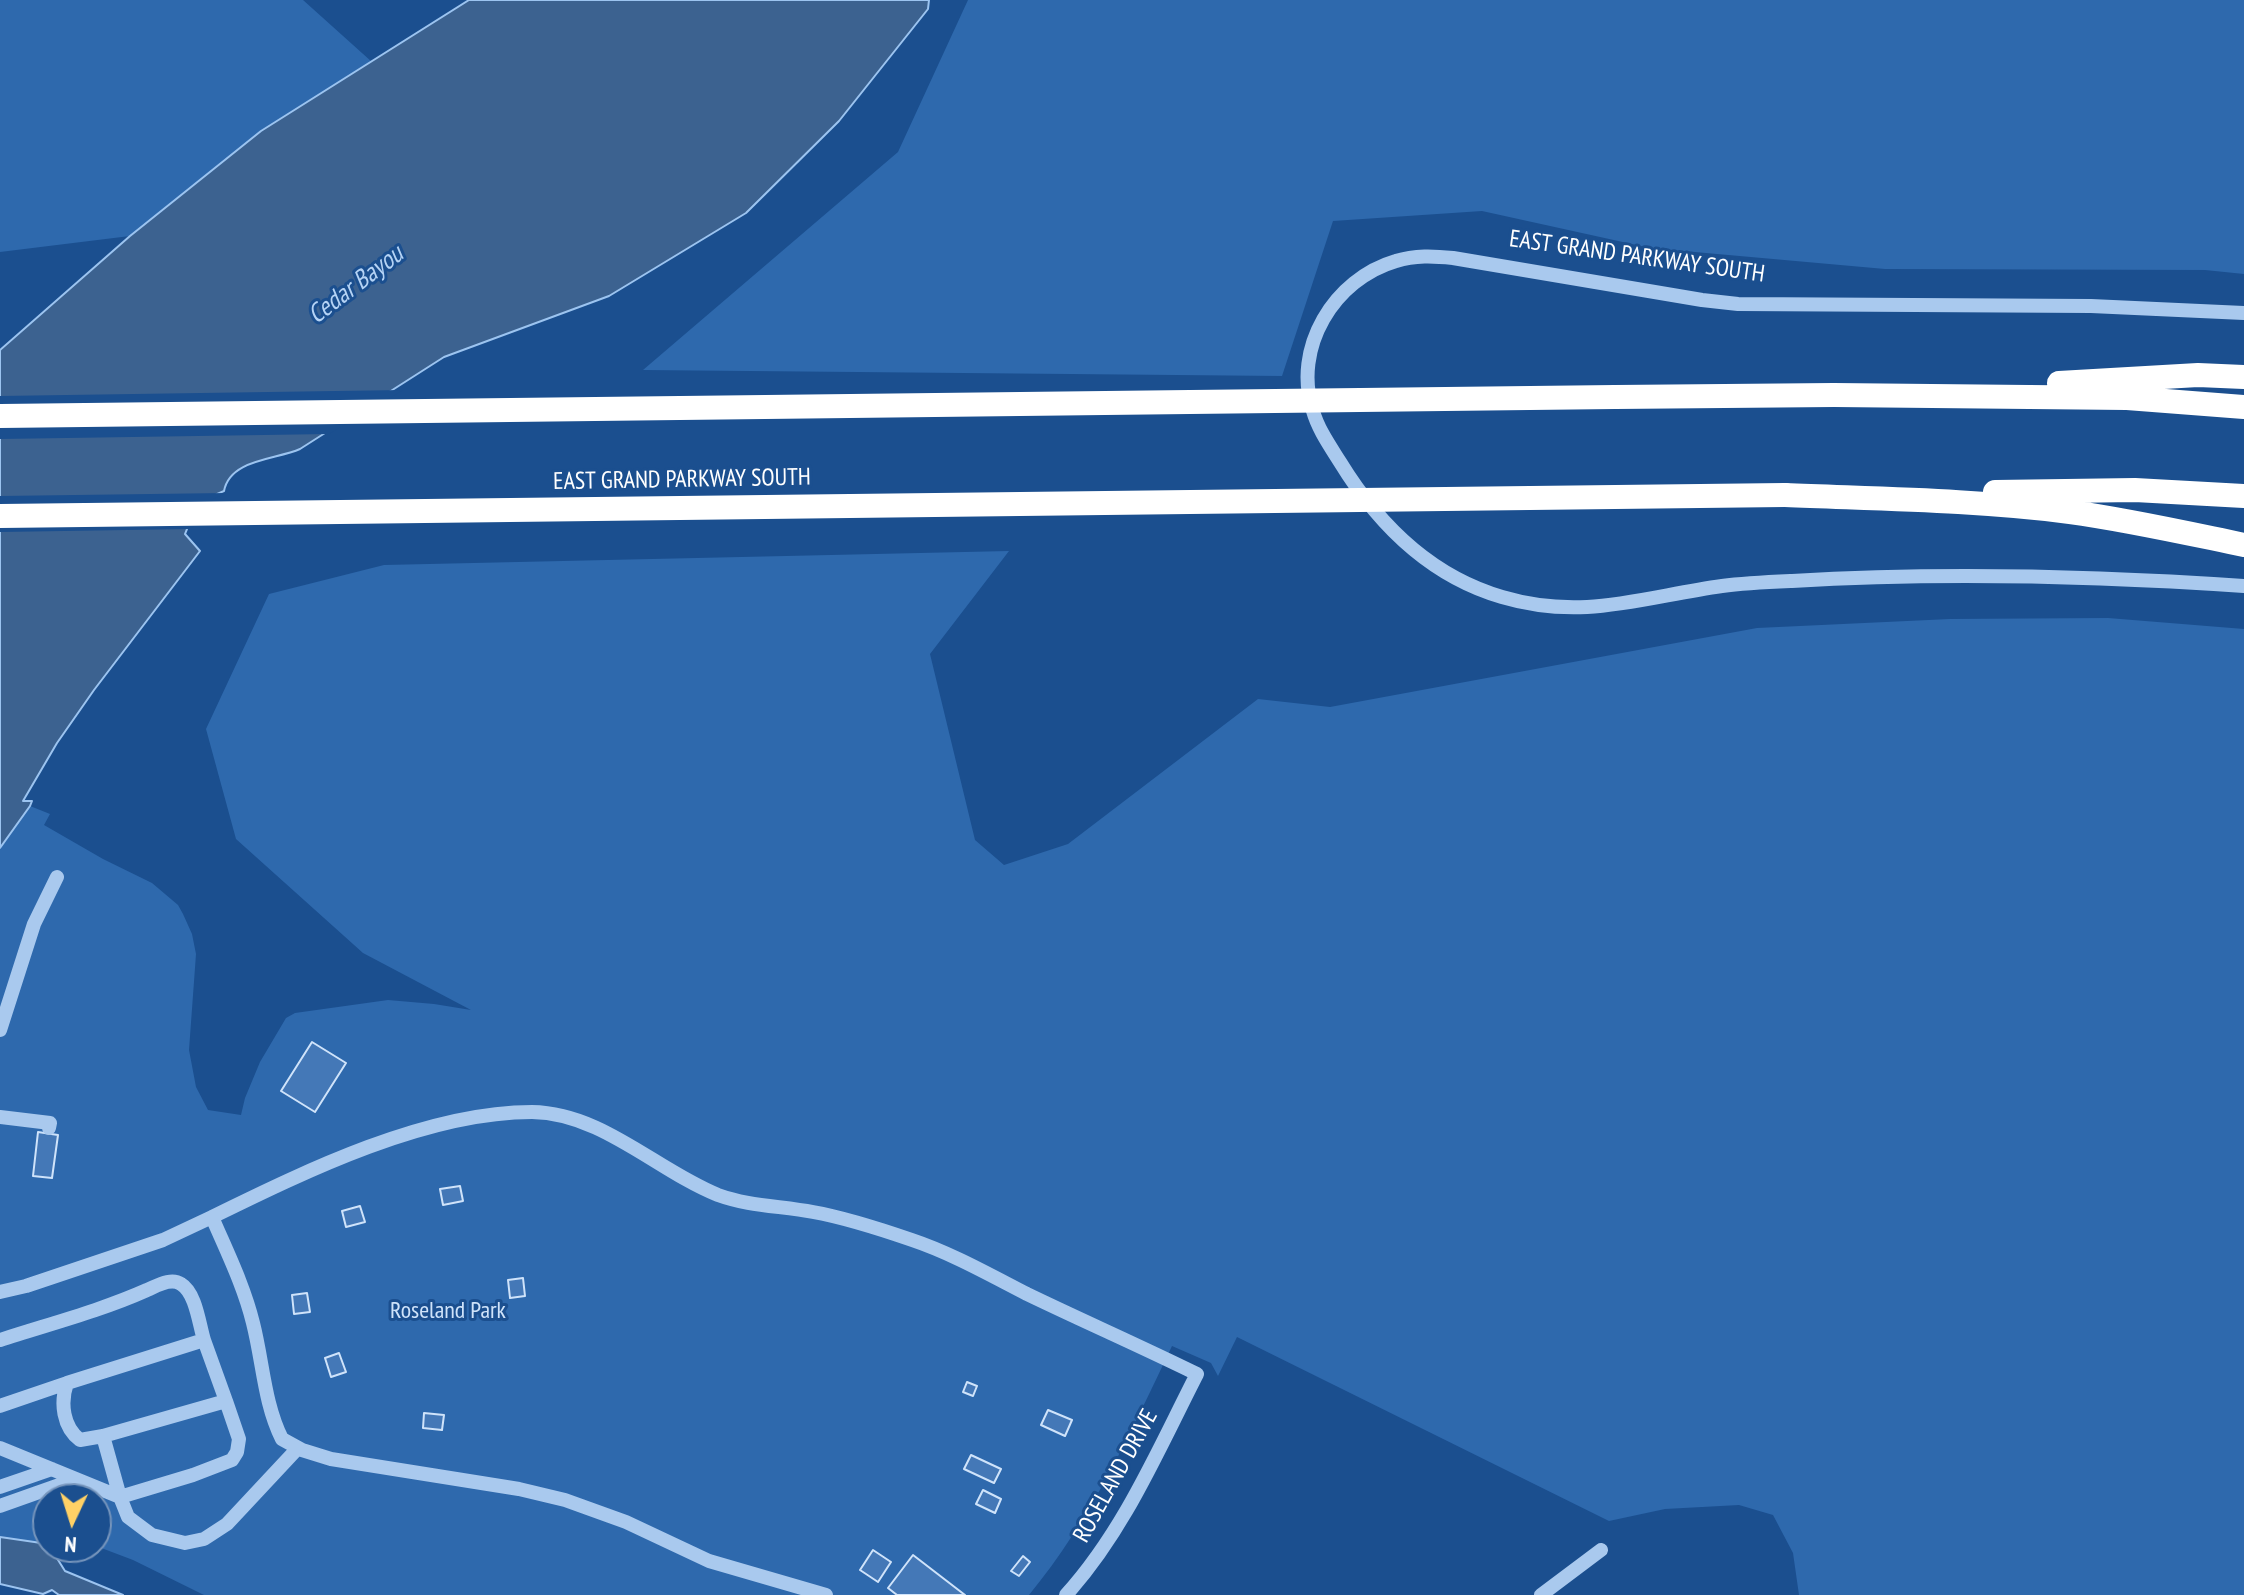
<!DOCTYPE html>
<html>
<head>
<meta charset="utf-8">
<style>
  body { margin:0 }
  #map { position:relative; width:2244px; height:1595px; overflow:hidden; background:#1b4f8f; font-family:"PT Sans Narrow",sans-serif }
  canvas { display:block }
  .north { position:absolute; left:32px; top:1483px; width:80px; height:80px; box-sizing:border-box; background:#1b4f8f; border:2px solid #7695bc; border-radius:50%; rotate:184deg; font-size:22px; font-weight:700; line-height:32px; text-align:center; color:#fff }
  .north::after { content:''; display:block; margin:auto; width:28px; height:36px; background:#ffd166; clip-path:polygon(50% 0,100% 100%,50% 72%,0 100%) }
</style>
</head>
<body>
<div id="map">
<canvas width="2244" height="1595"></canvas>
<div class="north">N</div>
</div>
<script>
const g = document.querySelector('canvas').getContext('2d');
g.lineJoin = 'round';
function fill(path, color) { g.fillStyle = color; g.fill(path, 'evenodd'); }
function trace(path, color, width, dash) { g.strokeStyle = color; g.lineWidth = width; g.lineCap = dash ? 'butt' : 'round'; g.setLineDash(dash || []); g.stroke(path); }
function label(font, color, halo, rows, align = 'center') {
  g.font = font + ' "PT Sans Narrow",sans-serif'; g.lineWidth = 6; g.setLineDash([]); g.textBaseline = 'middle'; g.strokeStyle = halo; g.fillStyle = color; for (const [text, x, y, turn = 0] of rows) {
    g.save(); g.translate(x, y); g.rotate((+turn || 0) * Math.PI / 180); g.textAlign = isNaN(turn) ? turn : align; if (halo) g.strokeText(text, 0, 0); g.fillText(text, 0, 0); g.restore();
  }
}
fill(new Path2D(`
  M 0,0 L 303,0 L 372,62 L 261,131 L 130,236 L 0,252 Z
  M 968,0 L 2244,0 L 2244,274 L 2205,270 L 1885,269 L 1650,248 L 1482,211 L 1333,221 L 1282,376 L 643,370 L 898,152 Z
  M 1009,551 L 930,654 L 975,840 L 1004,865 L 1068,844 L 1258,699 L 1330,707 L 1757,628 L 1950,619 L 2108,618 L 2244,629 L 2244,1595 L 1799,1595 L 1793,1553 L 1773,1515 L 1739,1505 L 1665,1509 L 1609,1521 L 1237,1337 L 1218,1376 L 1211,1363 L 1172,1346 C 1130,1434 1091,1520 1029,1595 L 204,1595 L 133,1560 L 96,1546 L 96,1499 L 48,1499 L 48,1544 L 0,1537 L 0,849 L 30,806 L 50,814 L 44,825 L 103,859 L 152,883 L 178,905 L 183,914 L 192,934 L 196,954 L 189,1050 L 196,1087 L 208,1110 L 241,1115 L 245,1098 L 260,1062 L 286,1018 L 295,1013 L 388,1000 L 434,1004 L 471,1010 L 363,953 L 236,839 L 206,729 L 269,594 L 384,565 Z`), '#2e69ad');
const water = new Path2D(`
  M 469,0 L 929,0 L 928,9 L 839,121 L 746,213 L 609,296 L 444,357 L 300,449 C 275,460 230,459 224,491 C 205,498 192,515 185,534 L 200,551 L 94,690 L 57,743 L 23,801 L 32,801 L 30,806 L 0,848 L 0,350 L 130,236 L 261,131 Z
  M 0,1537 L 48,1544 L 65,1571 L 123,1595 L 59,1595 L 52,1590 L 43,1594 L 0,1584 Z`);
fill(water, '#3c6290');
trace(water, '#9cc4f0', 2);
fill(new Path2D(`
  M 403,390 L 329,434 L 0,439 L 0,396 Z
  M 227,493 L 213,499 L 191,529 L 0,532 L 0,496 Z`), '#1b4f8f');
const building = new Path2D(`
  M 312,1042 L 346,1063 L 315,1112 L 281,1091 Z
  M 38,1132 L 58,1135 L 52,1178 L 33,1176 Z
  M 460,1186 L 463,1201 L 443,1205 L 440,1189 Z
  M 360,1206 L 365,1222 L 346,1227 L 342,1211 Z
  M 523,1278 L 525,1296 L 510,1298 L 508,1280 Z
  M 307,1293 L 310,1312 L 294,1314 L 292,1295 Z
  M 339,1353 L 346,1372 L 331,1377 L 325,1358 Z
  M 967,1382 L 977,1386 L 973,1396 L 963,1392 Z
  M 1048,1410 L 1072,1420 L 1065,1436 L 1041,1425 Z
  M 424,1413 L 444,1415 L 442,1430 L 423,1428 Z
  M 971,1455 L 1001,1469 L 994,1483 L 964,1469 Z
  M 983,1490 L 1001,1499 L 995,1513 L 976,1504 Z
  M 873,1550 L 891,1562 L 878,1582 L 860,1570 Z
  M 913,1555 L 965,1595 L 897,1595 L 888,1588 Z
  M 1023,1556 L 1030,1562 L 1019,1576 L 1011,1571 Z`);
fill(building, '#4478b7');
trace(building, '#cfe3fa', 2);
trace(new Path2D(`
  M 2244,313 L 2091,306 L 1738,304 L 1702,300 L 1453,258 C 1434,256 1415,255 1396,261 C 1334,279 1292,348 1313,411 C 1318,429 1330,446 1340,462 C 1378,524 1430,576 1502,597 C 1583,621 1643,597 1722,586 C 1745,583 1769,582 1792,581 C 1941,572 2095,576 2244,586
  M 0,1030 L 34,924 L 57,877
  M 0,1117 L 50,1123 L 49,1128
  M 0,1292 L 26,1286 L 163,1240 L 212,1217
  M 0,1340 C 49,1324 100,1311 147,1290 C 157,1286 171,1277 181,1284 C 196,1293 199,1324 204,1340 L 67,1383 C 60,1403 63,1427 80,1440 L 103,1436 L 226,1401 L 239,1439 L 237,1452 L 232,1460 L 193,1475 L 120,1497 L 0,1448
  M 204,1340 L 226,1401
  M 0,1406 L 67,1383
  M 103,1436 L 120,1497 L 128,1517 L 152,1535 L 185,1543 L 204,1539 L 227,1524 L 298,1448
  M 0,1487 L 52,1469
  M 0,1506 L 76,1479
  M 826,1595 L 709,1561 L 626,1522 L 565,1500 L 519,1489 L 331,1459 L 302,1450 L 282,1439 C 264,1403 263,1362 253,1323 C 244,1286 227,1252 212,1217 C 306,1171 426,1112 532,1112 C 602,1113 656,1170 718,1195 C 748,1206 782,1206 813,1212 C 847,1218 880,1229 912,1240 C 951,1253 990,1275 1027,1294 C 1083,1321 1140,1346 1197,1374 C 1158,1450 1124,1531 1066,1595
  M 1541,1595 L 1601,1550`), '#a9c9ee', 14);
trace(new Path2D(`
  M 2059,383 L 2198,375 L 2244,377
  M 1615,397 L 1834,395 L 2127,398 L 2244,407
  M 1995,492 L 2135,490 L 2244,496
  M 1785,495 C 1880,499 1976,500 2070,512 C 2129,520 2186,533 2244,545`), '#fff', 24);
trace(new Path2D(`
  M 0,416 L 1615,397
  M 0,516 L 1785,495`), '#fff', 24);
label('24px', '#fff', '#1b4f8f', [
  ["EAST GRAND PARKWAY SOUTH",1637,257,8],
  ["EAST GRAND PARKWAY SOUTH",682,480,-1],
  ["ROSELAND DRIVE",1116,1476,-61]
]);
label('24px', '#cfe3fa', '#1b4f8f', [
  ["Roseland Park",448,1311]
]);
label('italic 26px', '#b5d3f5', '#1b4f8f', [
  ["Cedar Bayou",356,285,-37]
]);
</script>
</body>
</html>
